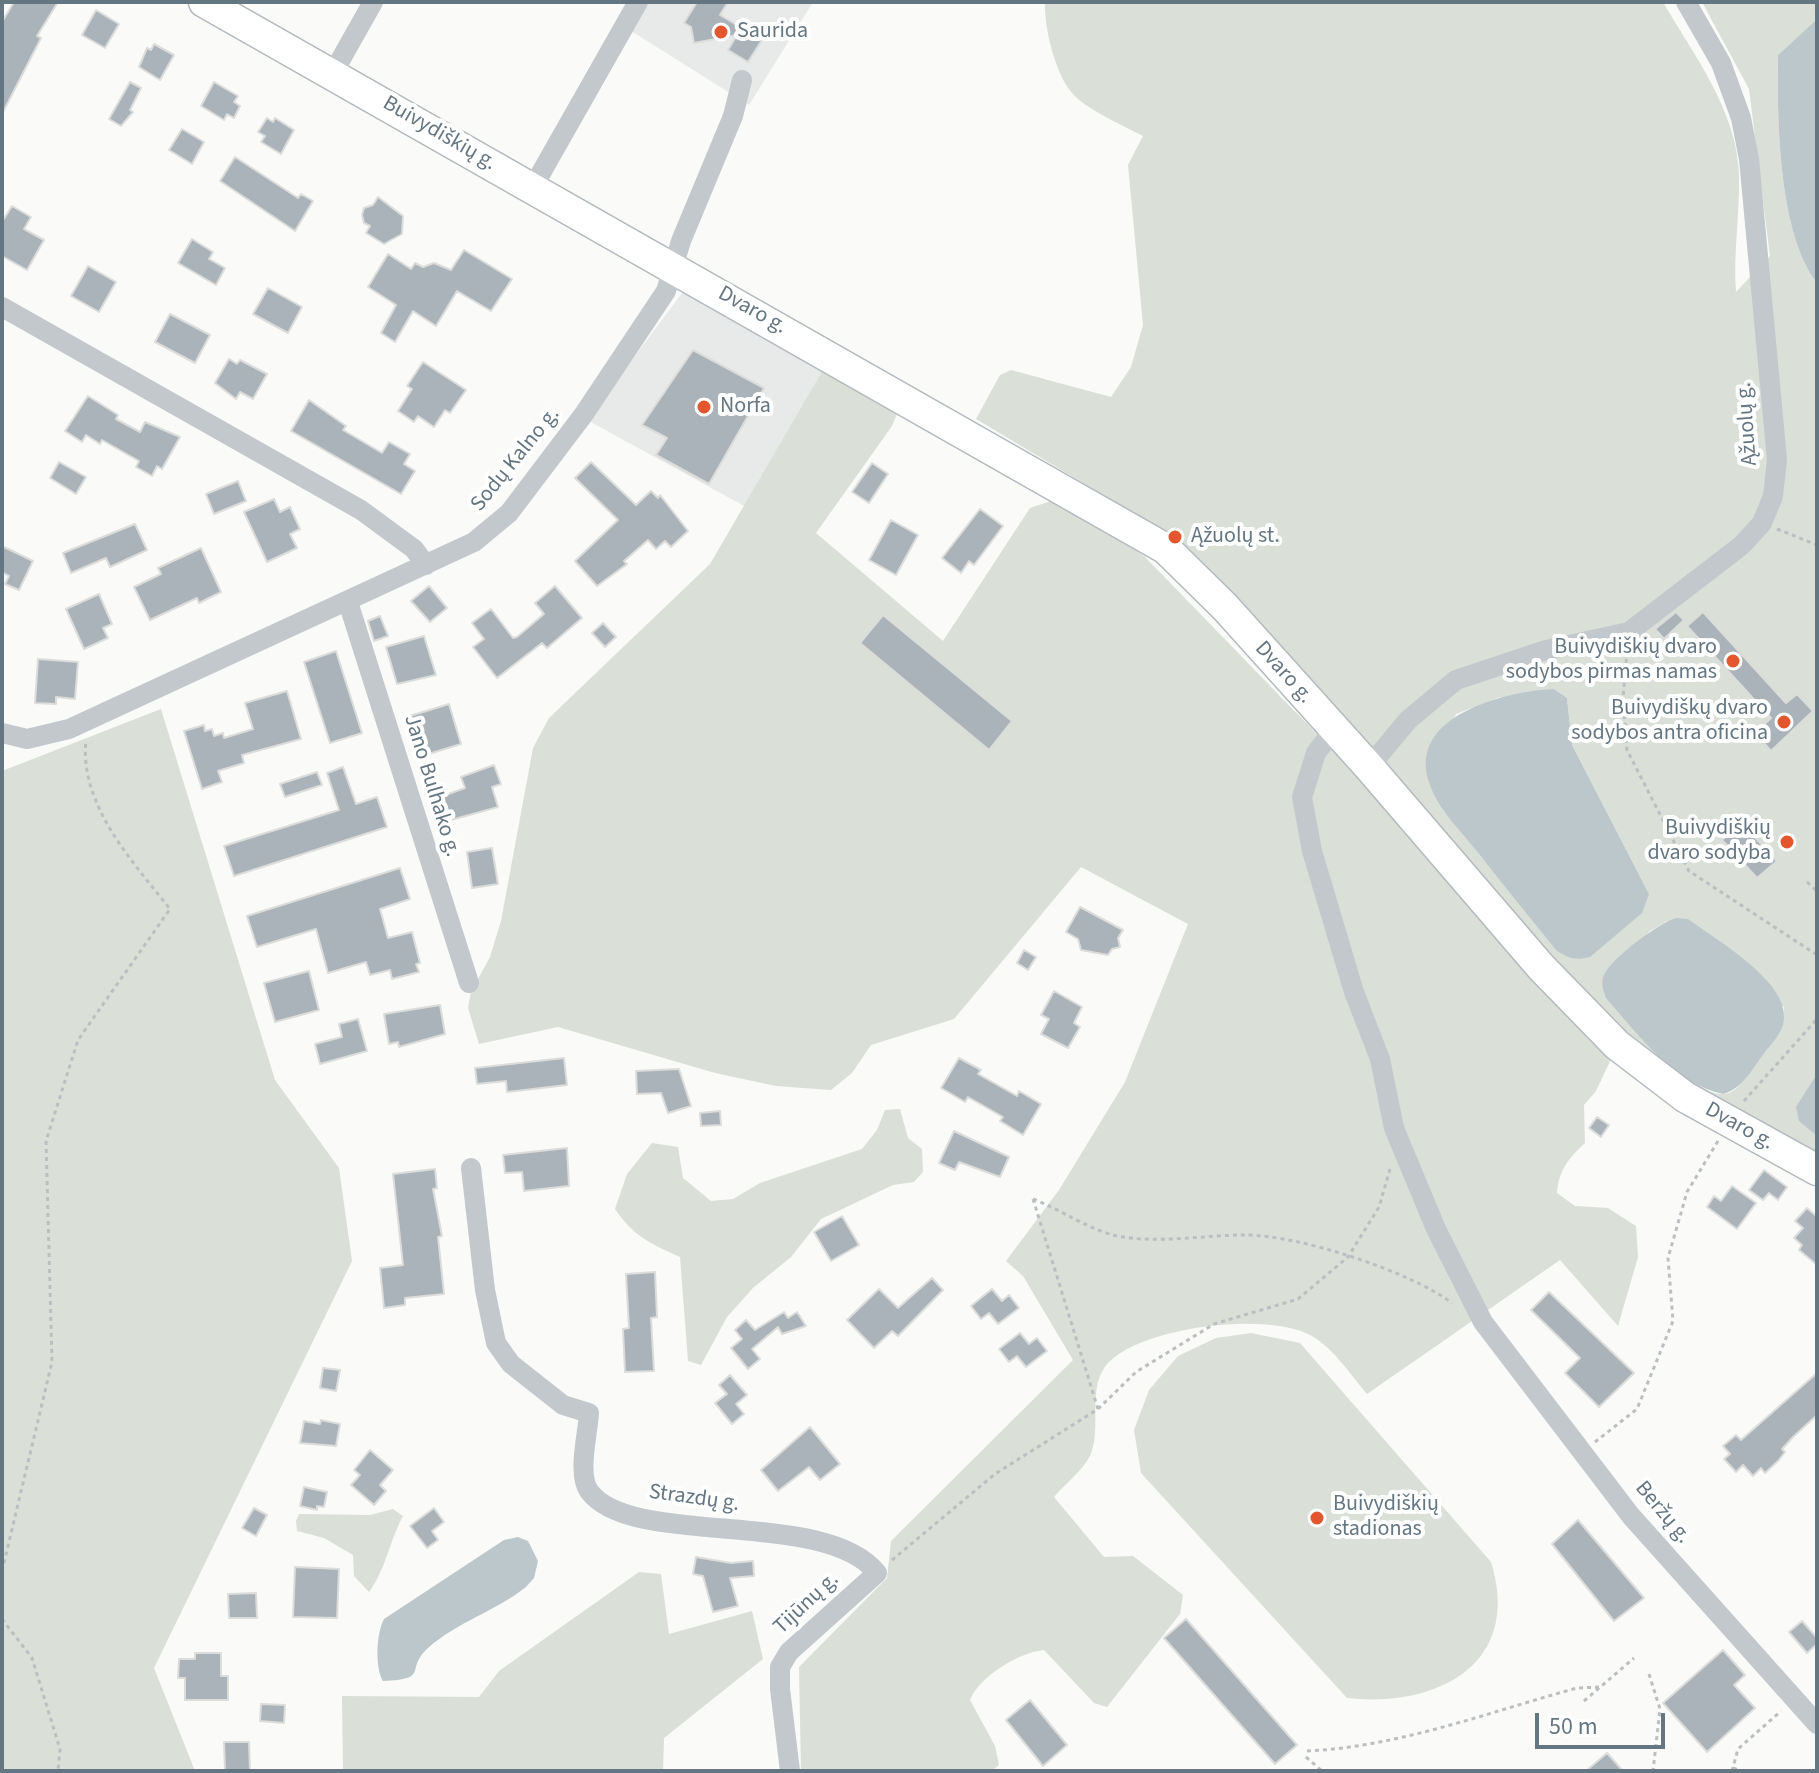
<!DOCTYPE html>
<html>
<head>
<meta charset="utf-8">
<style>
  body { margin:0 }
  #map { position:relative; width:1819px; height:1773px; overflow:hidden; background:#fafaf8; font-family:"Source Sans 3",sans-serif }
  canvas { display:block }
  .frame { position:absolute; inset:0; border:4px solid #657683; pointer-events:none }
  .scale { position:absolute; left:1535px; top:1713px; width:130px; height:36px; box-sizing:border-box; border:4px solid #657683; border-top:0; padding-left:10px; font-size:24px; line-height:28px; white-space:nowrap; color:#657683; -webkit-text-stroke:6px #fff; paint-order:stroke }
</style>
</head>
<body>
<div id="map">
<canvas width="1819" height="1773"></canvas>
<div class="frame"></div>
<div class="scale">50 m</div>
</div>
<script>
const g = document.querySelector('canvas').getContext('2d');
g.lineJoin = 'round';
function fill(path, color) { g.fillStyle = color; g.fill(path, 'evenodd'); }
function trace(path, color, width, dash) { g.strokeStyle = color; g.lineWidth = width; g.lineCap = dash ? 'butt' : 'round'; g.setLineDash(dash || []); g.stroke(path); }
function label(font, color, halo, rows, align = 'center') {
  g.font = font + ' "Source Sans 3",sans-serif'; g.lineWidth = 8; g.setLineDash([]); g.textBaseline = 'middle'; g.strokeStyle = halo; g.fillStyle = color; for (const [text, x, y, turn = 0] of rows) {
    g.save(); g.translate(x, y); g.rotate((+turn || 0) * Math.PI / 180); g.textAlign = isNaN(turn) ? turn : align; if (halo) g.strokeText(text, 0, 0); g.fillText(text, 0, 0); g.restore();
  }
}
fill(new Path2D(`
  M 649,2 L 813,2 L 749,105 L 631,31 Z
  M 685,289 L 823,370 L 746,507 L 587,420 Z`), '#e8e9e9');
fill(new Path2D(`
  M 1045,2 L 1663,2 C 1694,56 1737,110 1739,175 C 1740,214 1733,254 1736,292 L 1770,256 L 1749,89 L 1702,2 L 1817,2 L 1817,19 L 1778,55 C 1777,117 1778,233 1817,283 L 1817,1152 L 1697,1092 L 1644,1055 L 1527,932 L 1361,735 L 1198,561 L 1135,514 L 976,419 L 1000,375 L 1011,370 L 1111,397 L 1131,367 L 1143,325 L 1128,165 L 1143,136 C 1124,126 1084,108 1072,93 C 1055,73 1044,28 1045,2 ZM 1554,689 L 1567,698 L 1572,745 L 1649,894 L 1556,950 L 1439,803 L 1430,784 L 1456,714 L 1497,698 ZM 1667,921 L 1784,1007 C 1785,1032 1768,1047 1754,1066 C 1747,1076 1737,1094 1723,1094 C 1685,1095 1627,1001 1605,973 L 1650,931 Z
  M 823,370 L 898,411 L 892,426 L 816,533 L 943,641 L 1030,508 L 1051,501 L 1075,507 L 1145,557 L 1347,765 L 1452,881 L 1541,988 L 1613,1055 L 1596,1091 L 1584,1105 L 1585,1143 C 1568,1159 1559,1170 1557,1193 L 1575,1206 L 1608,1208 L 1636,1226 L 1638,1257 L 1618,1326 L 1560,1260 L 1367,1394 C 1350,1374 1334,1349 1312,1336 C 1270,1311 1144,1326 1109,1362 C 1085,1387 1103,1427 1090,1456 C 1083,1470 1064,1485 1054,1497 L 1104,1557 L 1133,1556 L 1183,1595 L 1180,1614 L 1107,1707 L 1094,1703 L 1044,1650 C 1019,1652 979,1677 970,1700 L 995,1746 L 999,1765 L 992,1771 L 801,1771 L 799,1667 L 887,1578 L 891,1541 L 1073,1360 L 1023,1276 L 1006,1261 L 1059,1190 L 1125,1082 L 1188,924 L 1081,867 L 954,1019 L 871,1045 L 852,1073 L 831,1090 L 776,1086 L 715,1073 L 558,1027 L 479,1044 L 468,1008 L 471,992 L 490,957 L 501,921 L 533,748 L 549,718 L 710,564 Z
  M 161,709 L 275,1080 L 339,1168 L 352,1261 L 154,1668 L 195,1771 L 2,1771 L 2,771 Z
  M 900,1109 L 908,1138 L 922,1149 L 923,1172 L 914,1182 L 893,1185 L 821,1219 L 791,1257 L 753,1288 L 727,1317 L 701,1365 L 688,1361 L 680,1257 C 651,1244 633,1236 615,1209 L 627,1174 L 652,1143 L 678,1147 L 683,1178 L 711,1201 L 733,1199 L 760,1183 L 862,1149 L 877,1130 L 885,1110 Z
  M 1251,1333 L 1300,1343 L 1491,1562 C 1523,1665 1436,1708 1347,1698 L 1141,1473 L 1134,1430 L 1149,1390 L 1178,1356 L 1216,1338 Z
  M 393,1509 L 403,1516 C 389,1542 386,1569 369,1592 L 354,1576 L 353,1555 L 324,1538 L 297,1531 L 296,1521 L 299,1514 L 370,1515 Z
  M 639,1572 L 661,1574 L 669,1634 L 752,1611 L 763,1659 L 664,1738 L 663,1771 L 343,1771 L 342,1696 L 479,1697 L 499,1671 Z`), '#dadfd7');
fill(new Path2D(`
  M 1817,19 L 1817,283 C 1778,233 1777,117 1778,55 Z
  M 1554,689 L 1567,698 L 1572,745 L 1649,894 L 1642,913 L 1590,957 C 1575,961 1568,958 1556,950 C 1529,917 1502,883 1476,850 C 1460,830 1439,810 1430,785 C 1404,716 1506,691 1554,689 Z
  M 1676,918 L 1688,919 C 1715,939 1788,981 1784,1019 C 1783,1033 1770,1045 1762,1056 C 1751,1071 1742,1089 1723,1094 C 1673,1083 1638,1034 1606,998 C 1603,990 1600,981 1605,973 C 1614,957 1658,923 1676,918 Z
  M 1817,1074 L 1817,1136 L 1799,1121 L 1796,1107 Z
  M 518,1537 L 528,1541 L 538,1561 L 534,1578 L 526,1587 C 496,1611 457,1622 428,1648 C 404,1670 431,1679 383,1681 C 375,1668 376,1634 384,1619 L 504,1540 Z`), '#bbc7cb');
const building = new Path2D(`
  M 14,2 L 58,2 L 37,36 L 41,38 L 2,114 L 2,22 Z
  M 697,2 L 728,2 L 720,15 L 762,40 L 748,62 L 728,50 L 737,35 L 694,43 L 691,27 L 684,23 Z
  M 96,10 L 119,24 L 105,48 L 82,35 Z
  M 154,44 L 174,55 L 160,80 L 139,67 L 147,48 L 151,50 Z
  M 130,82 L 141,88 L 130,110 L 133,112 L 121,126 L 109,119 Z
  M 214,82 L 238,96 L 234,102 L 240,106 L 234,118 L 227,114 L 224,120 L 201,106 Z
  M 267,118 L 273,122 L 275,118 L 294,130 L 281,154 L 261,142 L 265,136 L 258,132 Z
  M 182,129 L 204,142 L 192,164 L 169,150 Z
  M 235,157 L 298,198 L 301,194 L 313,201 L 295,231 L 220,181 Z
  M 378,197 L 403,216 L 402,234 L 384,244 L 366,233 L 370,226 L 364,223 L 362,215 L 364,208 L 373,205 Z
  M 12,206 L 31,217 L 24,229 L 44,240 L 27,270 L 2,256 L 2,222 Z
  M 192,239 L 213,252 L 209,259 L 225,268 L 216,285 L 178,263 Z
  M 464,250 L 512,279 L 491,311 L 457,291 L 436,326 L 413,311 L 395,342 L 381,333 L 396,305 L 368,287 L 388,254 L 411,269 L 415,263 L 423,267 L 434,263 L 451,270 Z
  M 88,266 L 116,282 L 99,312 L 71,296 Z
  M 268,288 L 302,307 L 288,333 L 253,314 Z
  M 170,314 L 210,335 L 195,363 L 155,342 Z
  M 693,350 L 764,388 L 709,484 L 656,455 L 667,438 L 642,425 Z
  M 229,359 L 237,364 L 240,360 L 267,374 L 253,399 L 240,392 L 236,399 L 215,383 Z
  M 423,362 L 466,390 L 450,413 L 445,410 L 434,427 L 418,416 L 414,422 L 398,411 L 412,389 L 407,386 Z
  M 88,396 L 118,415 L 116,419 L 140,432 L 145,422 L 180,437 L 162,469 L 157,466 L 152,476 L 136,467 L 139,461 L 102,440 L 100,444 L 86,435 L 82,442 L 65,431 Z
  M 309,400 L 346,426 L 343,430 L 382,453 L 389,442 L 410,454 L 404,464 L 415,471 L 401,494 L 291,431 Z
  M 59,462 L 86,477 L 76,494 L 50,478 Z
  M 591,462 L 636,505 L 651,491 L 658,498 L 660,495 L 688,531 L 671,547 L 665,541 L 656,549 L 648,540 L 624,561 L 627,564 L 597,586 L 575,561 L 618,520 L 575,478 Z
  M 872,463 L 888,474 L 869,503 L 852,492 Z
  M 238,481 L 246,501 L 214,514 L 206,494 Z
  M 274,499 L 280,512 L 290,507 L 300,529 L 290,534 L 297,548 L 267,562 L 244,512 Z
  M 980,509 L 1003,526 L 974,565 L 969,561 L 961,573 L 942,558 Z
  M 891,520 L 918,535 L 896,575 L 869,560 Z
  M 135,524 L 147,550 L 110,567 L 106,558 L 71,573 L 63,553 Z
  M 2,546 L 33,561 L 19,590 L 5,584 L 9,576 L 2,572 Z
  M 201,548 L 221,592 L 199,603 L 197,598 L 150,620 L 134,587 L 161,574 L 158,568 Z
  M 429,586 L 447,608 L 430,622 L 411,601 Z
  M 555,586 L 582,618 L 547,648 L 542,643 L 497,678 L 473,647 L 484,639 L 472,623 L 491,609 L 513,638 L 517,637 L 544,614 L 535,603 Z
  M 99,594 L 112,624 L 103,628 L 108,638 L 84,649 L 66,609 Z
  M 1676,612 L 1684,620 L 1664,639 L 1655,629 Z
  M 1703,612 L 1786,703 L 1797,694 L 1813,711 L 1771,751 L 1755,733 L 1771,718 L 1687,626 Z
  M 883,615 L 1012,721 L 989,750 L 860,643 Z
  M 380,616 L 388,636 L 374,641 L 368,621 Z
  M 603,623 L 616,637 L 605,647 L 592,633 Z
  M 424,636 L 436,675 L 397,684 L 386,647 Z
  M 336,651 L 362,733 L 330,743 L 304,662 Z
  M 38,659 L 78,662 L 75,699 L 56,697 L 56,704 L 35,703 Z
  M 287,691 L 301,739 L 242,755 L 244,763 L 218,771 L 222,782 L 202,789 L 184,731 L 204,725 L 205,731 L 212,729 L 214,736 L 223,733 L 224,738 L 253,729 L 245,703 Z
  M 449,704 L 461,744 L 422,756 L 410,716 Z
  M 494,765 L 501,784 L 492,787 L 498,807 L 451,820 L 443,796 L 465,788 L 461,777 Z
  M 343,767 L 356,804 L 377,797 L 387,827 L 234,876 L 224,846 L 339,810 L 327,773 Z
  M 317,772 L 322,785 L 285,797 L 280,784 Z
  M 1744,820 L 1753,829 L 1750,832 L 1777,861 L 1757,878 L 1722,840 Z
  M 492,848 L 498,884 L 472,888 L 467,852 Z
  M 400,868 L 410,899 L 380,909 L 388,938 L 412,932 L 420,963 L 416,964 L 419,972 L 392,979 L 390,970 L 370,975 L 366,962 L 328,973 L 316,929 L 257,947 L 247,916 Z
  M 1080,907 L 1123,930 L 1118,938 L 1120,947 L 1112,949 L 1108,955 L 1081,950 L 1078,939 L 1066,932 Z
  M 1024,950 L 1036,957 L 1028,970 L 1017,963 Z
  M 309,971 L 319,1010 L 275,1022 L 264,983 Z
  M 1054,991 L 1082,1007 L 1074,1023 L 1080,1027 L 1068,1048 L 1041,1034 L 1049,1019 L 1041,1015 Z
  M 440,1005 L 445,1034 L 399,1047 L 398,1042 L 389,1044 L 384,1014 Z
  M 358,1019 L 367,1051 L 320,1064 L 315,1044 L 342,1037 L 339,1024 Z
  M 564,1058 L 567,1085 L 507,1092 L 506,1081 L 477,1084 L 475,1068 Z
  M 959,1058 L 981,1070 L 978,1074 L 1017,1096 L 1019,1091 L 1041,1104 L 1023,1135 L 1000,1121 L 1003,1117 L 968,1097 L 965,1102 L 941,1088 Z
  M 679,1069 L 691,1106 L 668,1113 L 661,1093 L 637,1094 L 636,1071 Z
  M 720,1111 L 721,1125 L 701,1126 L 700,1113 Z
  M 1597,1117 L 1609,1125 L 1601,1137 L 1589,1128 Z
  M 954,1131 L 1009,1157 L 1000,1177 L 959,1162 L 955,1170 L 939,1163 Z
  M 567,1148 L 569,1186 L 524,1191 L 522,1172 L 505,1173 L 503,1155 Z
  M 435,1169 L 437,1188 L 433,1189 L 442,1236 L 438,1237 L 444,1294 L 405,1298 L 405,1305 L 384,1308 L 380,1268 L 403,1265 L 393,1174 Z
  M 1764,1170 L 1787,1187 L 1778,1200 L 1769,1193 L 1763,1200 L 1749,1190 Z
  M 1732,1186 L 1756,1203 L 1737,1229 L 1707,1207 L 1714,1196 L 1721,1201 Z
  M 1807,1208 L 1815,1215 L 1817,1212 L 1817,1265 L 1799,1250 L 1802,1245 L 1794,1238 L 1803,1228 L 1795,1221 Z
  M 842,1216 L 859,1245 L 831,1261 L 814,1232 Z
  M 655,1272 L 657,1317 L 651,1318 L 654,1371 L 625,1372 L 623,1329 L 629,1328 L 626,1274 Z
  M 932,1278 L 943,1290 L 898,1336 L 892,1331 L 874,1348 L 847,1320 L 879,1289 L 898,1308 Z
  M 992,1289 L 1002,1301 L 1009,1295 L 1019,1308 L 998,1324 L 989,1313 L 981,1319 L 971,1306 Z
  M 1549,1292 L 1634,1373 L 1599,1407 L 1565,1373 L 1580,1358 L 1531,1310 Z
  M 784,1312 L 788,1318 L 797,1312 L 806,1326 L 782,1334 L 778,1327 L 752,1349 L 760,1359 L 748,1369 L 731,1348 L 742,1339 L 735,1330 L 746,1320 L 755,1330 Z
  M 1020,1333 L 1029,1344 L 1037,1338 L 1047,1351 L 1026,1367 L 1017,1356 L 1009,1362 L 999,1349 Z
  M 323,1368 L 340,1370 L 336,1391 L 320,1388 Z
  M 1817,1373 L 1817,1415 L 1793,1437 L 1782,1449 L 1785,1452 L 1778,1461 L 1765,1473 L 1761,1468 L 1753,1476 L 1743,1465 L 1736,1472 L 1724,1459 L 1730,1454 L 1723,1446 L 1736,1435 L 1741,1440 Z
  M 730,1375 L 747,1395 L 736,1404 L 744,1414 L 732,1424 L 715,1403 L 727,1394 L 719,1385 Z
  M 321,1420 L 340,1424 L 336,1446 L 300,1443 L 304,1421 L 320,1424 Z
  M 810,1427 L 840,1464 L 820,1480 L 809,1467 L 778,1491 L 761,1470 Z
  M 370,1450 L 393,1470 L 380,1485 L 386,1491 L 374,1505 L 351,1485 L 360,1475 L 354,1470 Z
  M 304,1487 L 327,1492 L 324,1507 L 317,1506 L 317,1510 L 300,1506 Z
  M 254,1508 L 267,1515 L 256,1536 L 242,1528 Z
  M 434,1508 L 444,1522 L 432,1531 L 438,1540 L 427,1548 L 410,1526 Z
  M 1578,1520 L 1644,1598 L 1614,1621 L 1552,1544 Z
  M 696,1557 L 731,1563 L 753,1561 L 754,1576 L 730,1578 L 738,1606 L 713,1612 L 703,1576 L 693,1574 Z
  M 295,1567 L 339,1569 L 337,1618 L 293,1617 Z
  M 256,1593 L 257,1618 L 229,1618 L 228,1594 Z
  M 1186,1619 L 1297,1745 L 1275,1764 L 1164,1638 Z
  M 1802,1621 L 1817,1638 L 1817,1644 L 1807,1653 L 1789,1632 Z
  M 1723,1650 L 1745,1675 L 1734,1685 L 1755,1708 L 1707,1752 L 1663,1703 Z
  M 195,1653 L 221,1653 L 221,1676 L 228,1676 L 228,1700 L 185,1700 L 185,1678 L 178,1678 L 179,1659 L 195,1659 Z
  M 1030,1700 L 1067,1745 L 1043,1766 L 1006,1720 Z
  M 261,1704 L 285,1705 L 284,1723 L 260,1721 Z
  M 224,1742 L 249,1742 L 250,1771 L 225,1771 Z
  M 1607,1753 L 1623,1771 L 1586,1771 Z`);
fill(building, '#aab3b9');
trace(building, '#dcdcda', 2);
const secondary = new Path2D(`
  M 204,2 L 1166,549 L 1225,607 L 1369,767 L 1541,967 L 1617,1045 L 1685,1097 L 1817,1170`);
trace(secondary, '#b3babf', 33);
trace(new Path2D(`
  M 1777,529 L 1817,545
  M 1627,651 L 1623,699 L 1627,750 L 1689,871 L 1817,955
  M 1807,882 L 1817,891
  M 1744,1101 L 1817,1019
  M 1033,1199 C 1062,1210 1087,1229 1117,1236 C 1158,1244 1204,1235 1245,1235 C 1299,1235 1409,1271 1452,1303
  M 1033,1199 L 1098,1409
  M 1595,1442 L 1637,1409 L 1673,1321 L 1668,1258 L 1687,1192 L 1718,1141
  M 892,1560 L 995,1474 L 1098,1409 L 1136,1372 L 1214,1324 L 1298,1299 L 1348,1257 L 1379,1207 L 1390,1169
  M 2,1571 L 52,1362 L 46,1141 L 78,1040 L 170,909 C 133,862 79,805 86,740
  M 2,1619 L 32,1658 L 60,1749 L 58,1771
  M 1649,1674 L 1660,1709 L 1653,1771
  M 1584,1701 L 1634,1658
  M 1307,1751 C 1398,1747 1489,1712 1577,1688 L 1600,1687
  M 1306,1757 L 1322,1771
  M 1733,1768 L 1741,1771
  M 1732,1771 L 1738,1749 L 1781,1711`), '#bbbfc2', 3, [4, 4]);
trace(new Path2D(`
  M 333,73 L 373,2
  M 533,187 L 638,2
  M 2,307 L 361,510 L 414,549 L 426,565
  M 348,602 L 469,983
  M 1334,729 L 1316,753 L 1302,797 L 1312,851 L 1354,992 L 1380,1059 L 1394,1128 L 1436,1229 L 1483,1322 L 1631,1516 L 1817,1724
  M 2,733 L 27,739 L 69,729 L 474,542 L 509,513 L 584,414 L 666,291 L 681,241 L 733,116 L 742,80
  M 1369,767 L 1408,720 L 1456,680 L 1546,650 L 1629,632 L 1742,545 L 1762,523 L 1773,496 L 1777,460 L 1749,159 L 1741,118 L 1721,63 L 1686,2
  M 471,1168 L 485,1290 L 496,1343 L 511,1364 L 563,1405 L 589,1413 C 588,1433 577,1474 589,1491 C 631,1549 825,1507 877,1573 L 789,1652 L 780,1667 L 780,1689 L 790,1771`), '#c3c8cc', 20);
trace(secondary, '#fff', 30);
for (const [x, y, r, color] of [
  [721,32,8,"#e4572e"],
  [704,407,8,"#e4572e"],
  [1175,537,8,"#e4572e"],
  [1733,661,8,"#e4572e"],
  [1784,722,8,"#e4572e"],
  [1787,842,8,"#e4572e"],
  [1317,1518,8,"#e4572e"]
]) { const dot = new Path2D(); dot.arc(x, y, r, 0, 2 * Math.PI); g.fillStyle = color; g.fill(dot); trace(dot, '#fff', 3); }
label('22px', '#657683', '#fff', [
  ["Saurida",737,32],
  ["Norfa",720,407],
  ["Ąžuolų st.",1191,537],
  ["Buivydiškių dvaro",1717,648,"right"],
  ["sodybos pirmas namas",1717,673,"right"],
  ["Buivydiškų dvaro",1768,709,"right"],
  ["sodybos antra oficina",1768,734,"right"],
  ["Buivydiškių",1771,829,"right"],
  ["dvaro sodyba",1771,854,"right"],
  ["Buivydiškių",1333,1505],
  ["stadionas",1333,1530]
], 'left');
label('22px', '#657683', '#fff', [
  ["Buivydiškių g.",439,134,30],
  ["Dvaro g.",752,311,29],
  ["Ąžuolų g.",1748,424,-94],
  ["Sodų Kalno g.",516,460,-51],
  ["Dvaro g.",1283,673,48],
  ["Jano Bulhako g.",431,786,73],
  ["Dvaro g.",1739,1127,29],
  ["Strazdų g.",694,1499,8],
  ["Beržų g.",1662,1513,50],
  ["Tijūnų g.",807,1604,-43]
]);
</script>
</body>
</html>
